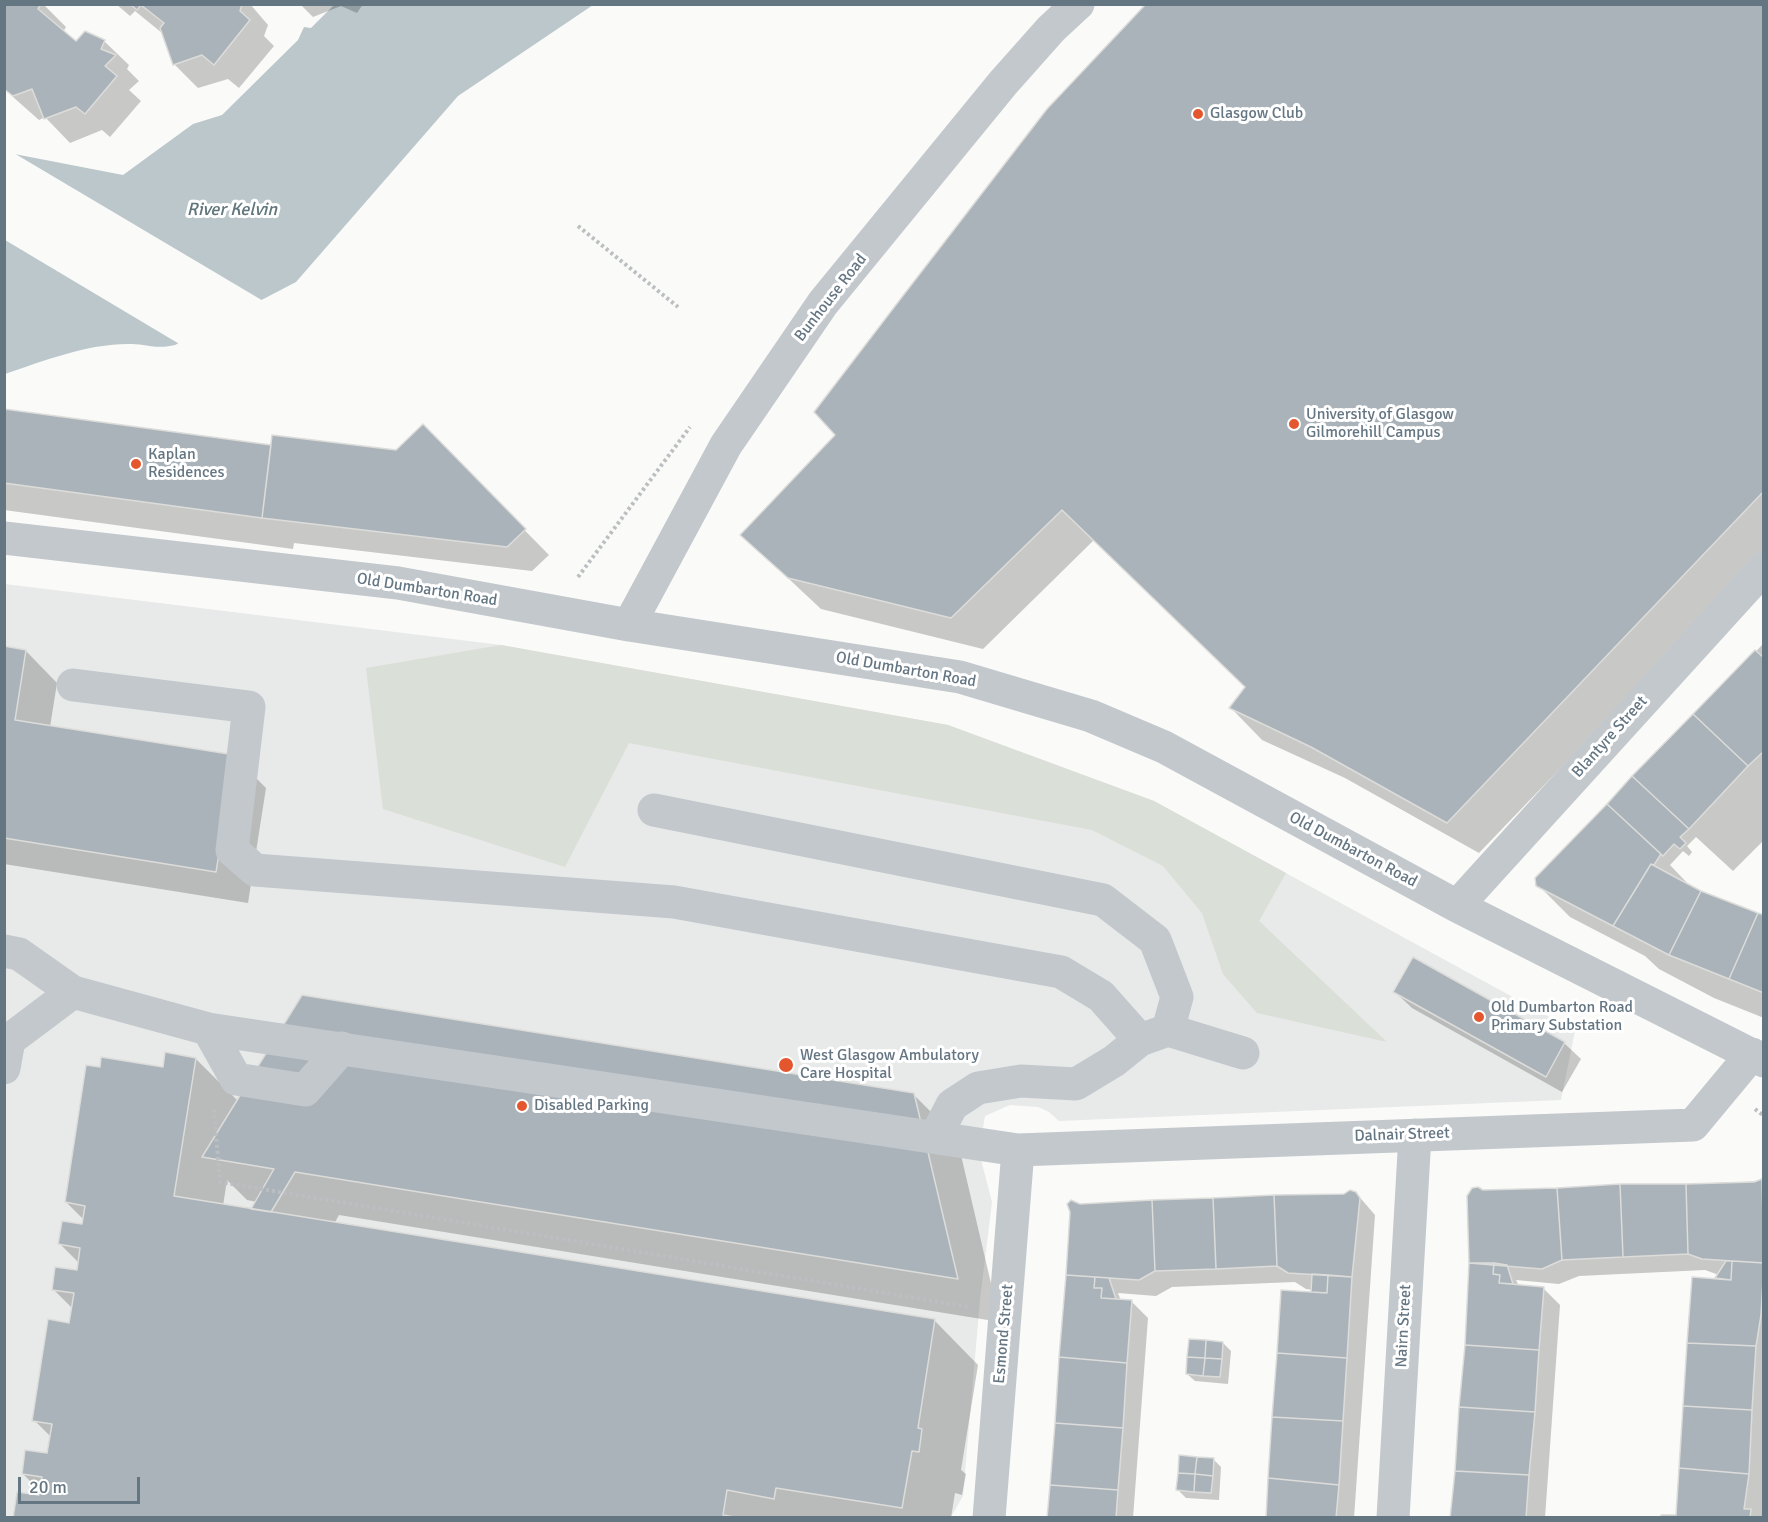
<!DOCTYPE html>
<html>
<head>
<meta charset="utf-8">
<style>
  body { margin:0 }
  #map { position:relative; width:1768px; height:1522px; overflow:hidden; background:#fafaf8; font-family:Signika,sans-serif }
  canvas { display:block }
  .frame { position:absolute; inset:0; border:6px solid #657683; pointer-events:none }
  .scale { position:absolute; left:18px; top:1477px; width:122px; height:27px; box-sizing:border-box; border:3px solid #657683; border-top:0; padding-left:8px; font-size:18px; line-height:21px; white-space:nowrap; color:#657683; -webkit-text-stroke:4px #fff; paint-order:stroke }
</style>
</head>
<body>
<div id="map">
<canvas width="1768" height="1522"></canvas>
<div class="frame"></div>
<div class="scale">20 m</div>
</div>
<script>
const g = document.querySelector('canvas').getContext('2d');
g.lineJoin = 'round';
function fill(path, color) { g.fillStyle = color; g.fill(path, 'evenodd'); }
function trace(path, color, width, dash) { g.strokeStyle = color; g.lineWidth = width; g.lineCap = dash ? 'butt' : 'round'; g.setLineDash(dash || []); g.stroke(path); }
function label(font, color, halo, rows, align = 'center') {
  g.font = font + ' Signika,sans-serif'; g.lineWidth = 6; g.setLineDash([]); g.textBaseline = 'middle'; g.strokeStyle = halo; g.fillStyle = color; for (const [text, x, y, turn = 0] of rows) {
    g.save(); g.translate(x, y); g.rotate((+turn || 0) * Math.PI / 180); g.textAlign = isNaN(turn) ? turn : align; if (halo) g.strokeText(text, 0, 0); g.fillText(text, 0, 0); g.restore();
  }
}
fill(new Path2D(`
  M 5,584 L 501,645 L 948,725 L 1154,801 L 1575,1031 L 1561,1100 L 1059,1121 L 1049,1112 L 1038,1107 L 1010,1105 L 985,1116 L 979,1152 L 992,1202 L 980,1300 L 963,1496 L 951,1517 L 5,1518 Z`), '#e8e9e9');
fill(new Path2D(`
  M 501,645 L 948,725 L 1154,801 L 1286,873 L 1259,921 L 1387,1042 L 1257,1013 L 1223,974 L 1202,913 L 1163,866 L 1092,830 L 629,743 L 565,867 L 383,809 L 366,668 Z`), '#dadfd7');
fill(new Path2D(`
  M 334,5 L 593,5 L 458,96 L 296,282 L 175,345 C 153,350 147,343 128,344 C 87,344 43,361 5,374 L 4,152 L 123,175 L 193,124 L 222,115 L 298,40 L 304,27 L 311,28 Z`), '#bbc7cb');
fill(new Path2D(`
  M 4,149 L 7,149 L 265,302 L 181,345 L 5,240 Z`), '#fafaf8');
fill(new Path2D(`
  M 4,4 L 43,4 L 66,27 L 63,32 L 77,43 L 104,41 L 129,65 L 127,69 L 139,81 L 129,90 L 141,101 L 110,137 L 102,130 L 70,143 L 45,117 L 39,120 L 4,89 Z
  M 116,4 L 250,4 L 268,25 L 264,36 L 274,46 L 239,88 L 228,79 L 198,88 L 174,64 L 162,33 L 135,11 L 130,16 Z
  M 300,4 L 363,4 L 357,13 L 341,6 L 313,17 Z
  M 1764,4 L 1764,556 L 1479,853 L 1345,778 L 1262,740 L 1231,708 L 1246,688 L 1094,540 L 983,649 L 821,609 L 742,535 L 837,435 Z
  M 4,410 L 270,446 L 397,452 L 423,427 L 549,555 L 532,571 L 294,543 L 293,549 L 4,510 Z
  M 1764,643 L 1764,840 L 1733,871 L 1696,837 L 1687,846 L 1692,852 L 1689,856 L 1683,851 L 1670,865 L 1691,887 L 1764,917 L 1764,1018 L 1714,998 L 1659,969 L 1645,956 L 1570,917 L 1538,885 L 1634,777 Z
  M 4,648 L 26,651 L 57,683 L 50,727 L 234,756 L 266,788 L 248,903 L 4,864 Z
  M 1395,992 L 1564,1043 L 1581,1059 L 1562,1092 L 1412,1008 Z
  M 196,1059 L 238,1101 L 913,1094 L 957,1138 L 1000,1322 L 339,1215 L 334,1224 L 935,1321 L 978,1365 L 961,1470 L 966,1474 L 962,1495 L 955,1493 L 951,1518 L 15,1518 L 40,1497 L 41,1492 L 23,1474 L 48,1454 L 51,1437 L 34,1420 L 70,1324 L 73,1309 L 53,1289 L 78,1272 L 79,1263 L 60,1244 L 83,1226 L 84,1220 L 66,1202 L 164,1068 ZM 227,1180 L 247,1200 L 257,1202 L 252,1210 L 223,1206 Z
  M 1764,1181 L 1764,1518 L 1663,1518 L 1677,1516 L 1719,1280 L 1717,1278 L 1719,1275 L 1705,1270 L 1579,1276 L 1559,1284 L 1516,1280 L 1519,1286 L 1543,1288 L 1560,1305 L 1545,1518 L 1452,1518 L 1483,1192 Z
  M 1356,1193 L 1375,1215 L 1354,1518 L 1267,1518 L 1315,1294 L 1313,1290 L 1306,1289 L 1295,1282 L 1172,1287 L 1156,1296 L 1118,1293 L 1121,1301 L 1132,1302 L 1148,1318 L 1133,1518 L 1049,1518 L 1071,1212 L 1079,1206 L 1344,1196 Z
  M 1223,1343 L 1231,1351 L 1228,1384 L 1195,1381 L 1187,1374 Z
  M 1213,1459 L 1221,1467 L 1219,1500 L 1186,1498 L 1178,1490 Z`), '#0003');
const building = new Path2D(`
  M 4,4 L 41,4 L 38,9 L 76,41 L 85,31 L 105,40 L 101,49 L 116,55 L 105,66 L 117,76 L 85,114 L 76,107 L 44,119 L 32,89 L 13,96 L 4,89 Z
  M 130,4 L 242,4 L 240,11 L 250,20 L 214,65 L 202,55 L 173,65 L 160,28 L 164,23 L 141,5 L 137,10 Z
  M 1764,4 L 1764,491 L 1447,823 L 1311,747 L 1229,708 L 1245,687 L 1062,510 L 951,618 L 788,578 L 740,535 L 835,435 L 814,412 L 902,297 L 1047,109 L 1146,4 Z
  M 4,409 L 271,445 L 262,518 L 4,483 Z
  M 423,424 L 526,529 L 507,547 L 262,518 L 272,435 L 396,450 Z
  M 4,646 L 26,650 L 15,720 L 235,755 L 216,872 L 4,838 Z
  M 1755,650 L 1764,658 L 1764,751 L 1748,766 L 1693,714 Z
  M 1693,714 L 1748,766 L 1689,829 L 1632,776 Z
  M 1632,776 L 1689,829 L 1680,837 L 1686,843 L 1680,849 L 1674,844 L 1663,856 L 1607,804 Z
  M 1607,804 L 1661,854 L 1654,865 L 1651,864 L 1613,926 L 1536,886 L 1535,878 Z
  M 1651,864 L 1701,891 L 1669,955 L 1613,926 Z
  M 1701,891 L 1758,913 L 1729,979 L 1669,955 Z
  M 1758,913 L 1764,915 L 1764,993 L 1729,979 Z
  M 1413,957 L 1565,1042 L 1546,1077 L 1393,992 Z
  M 302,995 L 914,1093 L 958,1279 L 295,1172 L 271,1212 L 251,1209 L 274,1169 L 202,1157 Z
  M 165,1052 L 196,1058 L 174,1196 L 935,1319 L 918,1428 L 922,1429 L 919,1452 L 912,1451 L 902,1508 L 776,1488 L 774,1499 L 727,1490 L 723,1515 L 740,1518 L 13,1518 L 17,1492 L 39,1495 L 42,1477 L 22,1474 L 25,1450 L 47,1453 L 52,1424 L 32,1421 L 48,1319 L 69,1323 L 74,1293 L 52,1290 L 55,1267 L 77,1270 L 80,1248 L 58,1244 L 62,1221 L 82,1224 L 85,1206 L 65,1202 L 86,1065 L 100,1067 L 101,1057 L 163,1067 Z
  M 1762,1179 L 1764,1263 L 1702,1259 L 1688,1254 L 1686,1184 L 1754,1182 Z
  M 1620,1184 L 1686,1184 L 1688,1254 L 1623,1257 Z
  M 1620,1184 L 1623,1257 L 1562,1260 L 1557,1188 Z
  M 1478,1187 L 1483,1190 L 1557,1188 L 1562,1260 L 1542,1269 L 1469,1263 L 1467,1196 L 1472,1188 Z
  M 1350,1190 L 1356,1192 L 1360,1198 L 1352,1277 L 1288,1273 L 1277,1266 L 1274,1195 L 1344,1194 Z
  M 1274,1195 L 1277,1266 L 1216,1269 L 1213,1198 Z
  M 1213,1198 L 1216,1269 L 1155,1271 L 1152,1200 Z
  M 1071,1200 L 1080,1204 L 1152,1200 L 1155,1271 L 1139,1280 L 1066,1275 L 1070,1212 L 1067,1204 Z
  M 1726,1261 L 1732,1261 L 1731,1280 L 1715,1278 Z
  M 1732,1261 L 1764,1263 L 1761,1315 L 1756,1346 L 1687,1343 L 1692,1277 L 1731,1280 Z
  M 1469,1263 L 1494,1263 L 1493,1274 L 1500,1275 L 1499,1283 L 1544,1287 L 1539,1350 L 1465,1345 Z
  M 1494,1263 L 1507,1265 L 1513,1284 L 1499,1283 L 1500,1275 L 1493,1274 Z
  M 1312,1274 L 1328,1275 L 1327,1293 L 1311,1292 Z
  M 1066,1275 L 1095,1277 L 1094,1288 L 1102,1288 L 1101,1298 L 1132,1300 L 1127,1363 L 1059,1357 Z
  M 1328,1275 L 1352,1277 L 1347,1358 L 1277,1353 L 1281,1290 L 1327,1293 Z
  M 1095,1277 L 1109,1278 L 1116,1299 L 1101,1298 L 1102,1288 L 1094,1288 Z
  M 1189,1339 L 1206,1340 L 1205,1358 L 1187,1357 Z
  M 1206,1340 L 1223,1342 L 1222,1359 L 1205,1358 Z
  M 1687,1343 L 1756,1346 L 1752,1410 L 1683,1406 Z
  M 1465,1345 L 1539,1350 L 1535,1412 L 1459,1407 Z
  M 1277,1353 L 1347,1358 L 1343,1421 L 1272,1417 Z
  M 1059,1357 L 1127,1363 L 1123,1428 L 1055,1423 Z
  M 1187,1357 L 1205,1358 L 1203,1376 L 1186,1374 Z
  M 1205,1358 L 1222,1359 L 1220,1377 L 1203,1376 Z
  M 1683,1406 L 1752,1410 L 1749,1474 L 1679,1468 Z
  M 1459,1407 L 1535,1412 L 1529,1475 L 1455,1471 Z
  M 1272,1417 L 1343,1421 L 1339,1485 L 1268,1478 Z
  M 1055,1423 L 1123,1428 L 1118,1490 L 1050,1485 Z
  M 1179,1455 L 1197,1457 L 1195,1474 L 1178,1473 Z
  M 1197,1457 L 1214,1458 L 1213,1476 L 1195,1474 Z
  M 1679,1468 L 1749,1474 L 1744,1509 L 1751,1509 L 1750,1518 L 1661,1518 L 1661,1515 L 1676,1515 Z
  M 1455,1471 L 1529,1475 L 1526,1518 L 1450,1518 Z
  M 1178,1473 L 1195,1474 L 1194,1492 L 1176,1490 Z
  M 1195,1474 L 1213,1476 L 1211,1493 L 1194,1492 Z
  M 1268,1478 L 1339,1485 L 1336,1518 L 1266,1518 Z
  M 1050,1485 L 1118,1490 L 1116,1518 L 1047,1518 Z`);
fill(building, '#aab3b9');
trace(building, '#dcdcda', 1.5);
trace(new Path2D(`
  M 578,226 L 678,307
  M 578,577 L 690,427
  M 214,1109 L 220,1182 L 969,1307
  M 1755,1109 L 1764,1116`), '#bbbfc2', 4, [3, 3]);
trace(new Path2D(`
  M 4,538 L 398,583 L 629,625 L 960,677 L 1091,716 L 1164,747 L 1457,906 L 1764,1061
  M 629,625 L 726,445 L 823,303 L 1003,83 L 1051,29 L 1078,4
  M 73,685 L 249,707 L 232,850 L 255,870 L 674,902 L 1061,972 L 1101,996 L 1140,1040
  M 654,810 L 1103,900 L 1155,940 L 1177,997 L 1168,1030 L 1140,1040 L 1114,1061 L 1076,1084 L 1021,1081 L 978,1088 L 952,1105 L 936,1136
  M 1457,906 L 1764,568
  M 4,951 L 19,954 L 73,992
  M 208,1029 L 236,1079 L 305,1090 L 342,1048
  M 1168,1030 L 1243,1053
  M 4,1068 L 9,1040 L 73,992 L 208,1029 L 1018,1150 L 1693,1125 L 1752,1054
  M 989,1518 L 1018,1150
  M 1393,1518 L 1415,1135`), '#c3c8cc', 33);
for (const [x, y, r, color] of [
  [1198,114,6,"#e4572e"],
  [1294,424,6,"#e4572e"],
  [136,464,6,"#e4572e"],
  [1479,1017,6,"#e4572e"],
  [786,1065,8,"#e4572e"],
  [522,1106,6,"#e4572e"]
]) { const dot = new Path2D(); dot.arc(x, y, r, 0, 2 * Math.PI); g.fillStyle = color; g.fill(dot); trace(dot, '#fff', 2); }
label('16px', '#657683', '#fff', [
  ["Glasgow Club",1210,114],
  ["University of Glasgow",1306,415],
  ["Gilmorehill Campus",1306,433],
  ["Kaplan",148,455],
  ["Residences",148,473],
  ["Old Dumbarton Road",1491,1008],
  ["Primary Substation",1491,1026],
  ["West Glasgow Ambulatory",800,1056],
  ["Care Hospital",800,1074],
  ["Disabled Parking",534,1106]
], 'left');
label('16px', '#657683', '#fff', [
  ["Bunhouse Road",831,298,-52],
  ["Old Dumbarton Road",427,590,9],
  ["Old Dumbarton Road",906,670,10],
  ["Blantyre Street",1610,737,-48],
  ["Old Dumbarton Road",1353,850,28],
  ["Dalnair Street",1402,1135,-2],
  ["Nairn Street",1404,1326,-87],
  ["Esmond Street",1004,1334,-85]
]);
label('italic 18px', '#60757c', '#fff', [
  ["River Kelvin",232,210]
]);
</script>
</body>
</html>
